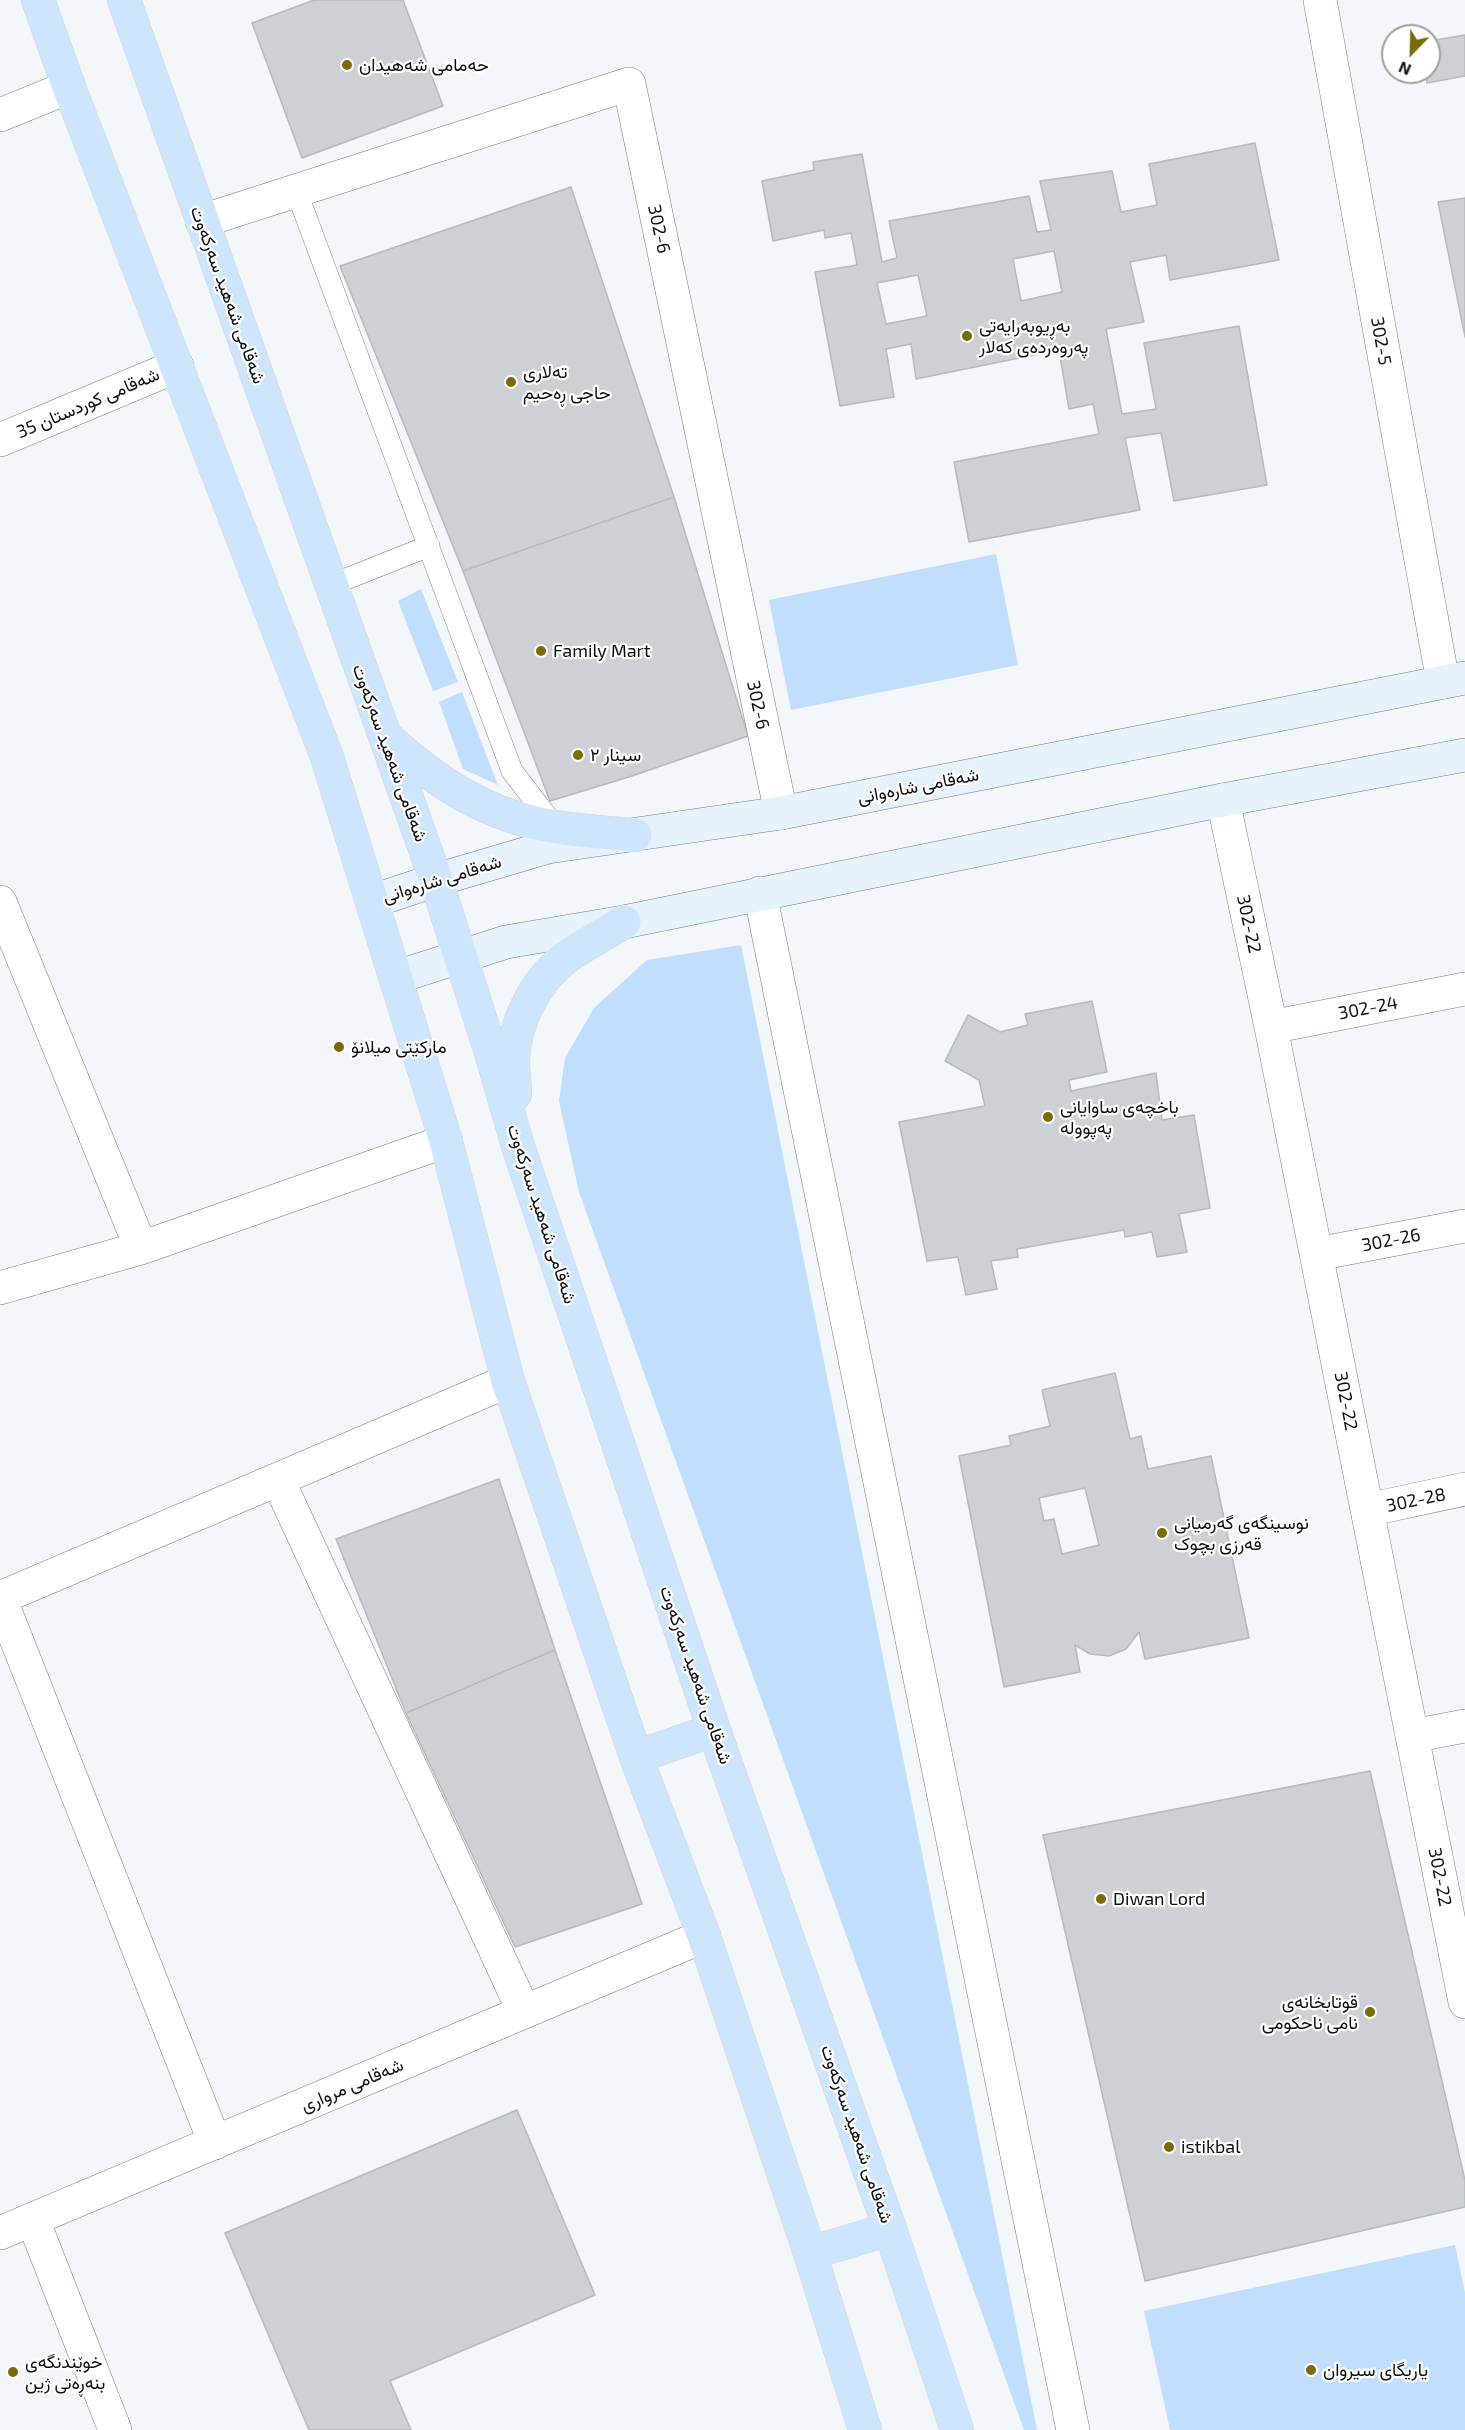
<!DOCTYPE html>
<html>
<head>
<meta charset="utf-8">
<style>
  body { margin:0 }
  #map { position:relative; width:1465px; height:2430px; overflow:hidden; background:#f3f6fb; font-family:"Exo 2",sans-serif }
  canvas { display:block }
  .north { position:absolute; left:1381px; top:24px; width:60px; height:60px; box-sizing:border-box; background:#fff; border:2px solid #9e9f9f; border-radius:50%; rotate:203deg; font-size:16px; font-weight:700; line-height:24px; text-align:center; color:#0d0e0f }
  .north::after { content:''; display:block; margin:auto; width:21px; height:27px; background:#776c07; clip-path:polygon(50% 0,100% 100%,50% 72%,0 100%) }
</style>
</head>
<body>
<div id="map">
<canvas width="1465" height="2430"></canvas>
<div class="north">N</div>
</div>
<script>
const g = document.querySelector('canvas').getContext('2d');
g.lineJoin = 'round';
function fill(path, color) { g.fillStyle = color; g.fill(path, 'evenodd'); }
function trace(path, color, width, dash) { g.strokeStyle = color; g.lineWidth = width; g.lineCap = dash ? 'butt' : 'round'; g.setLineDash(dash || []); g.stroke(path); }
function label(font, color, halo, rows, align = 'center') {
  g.font = font + ' "Exo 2",Vazirmatn,sans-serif'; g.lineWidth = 4.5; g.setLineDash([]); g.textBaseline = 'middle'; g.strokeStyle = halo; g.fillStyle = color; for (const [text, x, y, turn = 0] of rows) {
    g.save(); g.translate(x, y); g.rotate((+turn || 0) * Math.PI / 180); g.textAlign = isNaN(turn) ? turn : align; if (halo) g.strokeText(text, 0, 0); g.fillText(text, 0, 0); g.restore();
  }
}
fill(new Path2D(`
  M 996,554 L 1018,665 L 791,710 L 769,600 Z
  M 421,589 L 458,682 L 433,691 L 398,601 Z
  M 462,692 L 498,785 L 463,769 L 439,702 Z
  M 741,945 L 1037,2430 L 1024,2430 L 579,1192 L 559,1101 L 565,1058 L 594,1008 L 647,960 Z
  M 1455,2245 L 1465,2293 L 1465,2430 L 1170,2430 L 1144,2311 Z`), '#c2defd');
const building = new Path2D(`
  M 314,0 L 403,0 L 443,106 L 302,158 L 252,23 Z
  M 1465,35 L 1465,76 L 1427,83 L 1425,72 L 1429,72 L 1429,41 Z
  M 1255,143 L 1279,260 L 1170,280 L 1166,255 L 1130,262 L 1144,322 L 1106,329 L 1122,414 L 1156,409 L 1144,343 L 1239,326 L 1267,485 L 1174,501 L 1161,433 L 1125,438 L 1140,510 L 969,542 L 954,462 L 1099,434 L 1093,404 L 1069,409 L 1059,350 L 916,379 L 911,344 L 886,349 L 894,397 L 840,406 L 815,272 L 857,265 L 851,233 L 825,238 L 824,230 L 773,241 L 762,181 L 814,170 L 813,162 L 862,154 L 882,262 L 897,258 L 889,221 L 1029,196 L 1037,232 L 1051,230 L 1040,181 L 1112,171 L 1121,212 L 1157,205 L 1149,164 ZM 1054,251 L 1062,292 L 1021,301 L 1013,259 ZM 918,275 L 927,316 L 886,324 L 877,283 Z
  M 571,187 L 674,497 L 463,571 L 340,266 Z
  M 1465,198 L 1465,337 L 1438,202 Z
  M 674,497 L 748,736 L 632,776 L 550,801 L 463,571 Z
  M 1092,1001 L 1107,1072 L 1069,1080 L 1071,1091 L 1156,1073 L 1162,1120 L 1194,1115 L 1210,1208 L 1179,1214 L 1187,1252 L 1157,1257 L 1152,1232 L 1125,1237 L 1124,1230 L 1017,1249 L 1018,1257 L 991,1261 L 997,1289 L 966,1295 L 958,1257 L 927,1261 L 899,1122 L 985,1106 L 979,1080 L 945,1061 L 968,1015 L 1000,1032 L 1028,1025 L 1025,1014 Z
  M 1115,1373 L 1130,1439 L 1141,1436 L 1148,1469 L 1211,1456 L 1249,1638 L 1145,1659 L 1139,1632 L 1126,1649 L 1109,1656 L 1090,1654 L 1075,1645 L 1080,1672 L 1004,1687 L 959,1456 L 1011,1445 L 1009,1436 L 1050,1426 L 1042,1390 ZM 1085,1488 L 1099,1545 L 1062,1554 L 1054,1519 L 1044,1521 L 1039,1498 Z
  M 499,1479 L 555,1650 L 406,1713 L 336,1539 Z
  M 555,1650 L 642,1904 L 515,1947 L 406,1713 Z
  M 1370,1771 L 1465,2180 L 1465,2207 L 1145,2281 L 1043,1835 Z
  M 517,2110 L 595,2295 L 390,2381 L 411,2430 L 309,2430 L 225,2233 Z`);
fill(building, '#cdd1d5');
trace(building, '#b6babe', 1.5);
const service = new Path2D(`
  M 296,190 L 512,771 L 555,827
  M 331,585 L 429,546`);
const minor = new Path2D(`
  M 1320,0 L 1443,682
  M 0,115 L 69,87
  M 202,221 L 629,84 L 781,813
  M 0,440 L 177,366
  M 1223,800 L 1271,1027 L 1465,2002
  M 760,893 L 1073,2430
  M 0,902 L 141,1248
  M 1271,1027 L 1465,989
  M 1317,1254 L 1465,1226
  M 0,1288 L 141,1248 L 446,1141
  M 278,1480 L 524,2012
  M 1367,1510 L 1465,1489
  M 1412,1736 L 1465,1726
  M 215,2143 L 0,1598 L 508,1381
  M 33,2220 L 115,2430`);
const tertiary = new Path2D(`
  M 0,2233 L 704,1936`);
const secondary = new Path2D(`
  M 373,901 L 436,880 L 548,847 L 781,813 L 1465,678
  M 397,977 L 506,942 L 624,922 L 1223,800 L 1465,755`);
const primary = new Path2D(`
  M 38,0 L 69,87 L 327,757 L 446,1141 L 508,1381 L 636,1757 L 704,1936 L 810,2253 L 865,2430
  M 124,0 L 436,880 L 489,1046 L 518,1146 L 645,1524 L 714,1730 L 890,2229 L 957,2430
  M 387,738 C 437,783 488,817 557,827 C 582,831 609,833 635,835
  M 515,1094 C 515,1083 513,1071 513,1061 C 514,1022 536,979 568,956 C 586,944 605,933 624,922
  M 636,1757 L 714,1730
  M 810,2253 L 890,2229`);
trace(service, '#797c80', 22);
trace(minor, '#797c80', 34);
trace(tertiary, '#797c80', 34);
trace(secondary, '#797c80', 34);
trace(primary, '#d3d4d4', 34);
trace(service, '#fff', 21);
trace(minor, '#fff', 33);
trace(tertiary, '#fff', 33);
trace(secondary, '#e7f2ff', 33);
trace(primary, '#cee5fe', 33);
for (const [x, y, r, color] of [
  [347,65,6,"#776c07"],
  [967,336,6,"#776c07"],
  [511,382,6,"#776c07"],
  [541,651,6,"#776c07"],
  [578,755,6,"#776c07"],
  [339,1047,6,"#776c07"],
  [1048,1117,6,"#776c07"],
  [1162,1533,6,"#776c07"],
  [1101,1899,6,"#776c07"],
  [1370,2012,6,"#776c07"],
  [1169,2147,6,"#776c07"],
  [1311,2370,6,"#776c07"],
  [13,2372,6,"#776c07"]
]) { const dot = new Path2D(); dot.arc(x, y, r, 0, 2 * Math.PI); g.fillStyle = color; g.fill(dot); trace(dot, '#fff', 2); }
label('18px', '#0d0e0f', '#fff', [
  ["حەمامی شەهیدان",359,65],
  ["بەڕیوبەرایەتی",979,326],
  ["پەروەردەی کەلار",979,347],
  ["تەلاری",523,372],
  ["حاجی ڕەحیم",523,393],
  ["Family Mart",553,651],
  ["سینار ٢",590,755],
  ["مارکێتی میلانۆ",351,1047],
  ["باخچەی ساوایانی",1060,1107],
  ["پەپوولە",1060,1128],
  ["نوسینگەی گەرمیانی",1174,1523],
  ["قەرزی بچوک",1174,1544],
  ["Diwan Lord",1113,1899],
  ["قوتابخانەی",1358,2002,"right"],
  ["نامی ناحکومی",1358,2023,"right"],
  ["istikbal",1181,2147],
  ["خوێندنگەی",25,2362],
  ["بنەڕەتی ژین",25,2383],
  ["یاریگای سیروان",1323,2370]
], 'left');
label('18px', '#0d0e0f', '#fff', [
  ["302-6",659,229,78],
  ["شەقامی شەهید سەرکەوت",228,295,70],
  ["302-5",1381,341,80],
  ["شەقامی کوردستان 35",88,403,-23],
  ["302-6",758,705,78],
  ["شەقامی شەهید سەرکەوت",390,753,70],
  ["شەقامی شارەوانی",918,786,-11],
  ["شەقامی شارەوانی",442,879,-17],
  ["302-22",1249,924,78],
  ["302-24",1368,1008,-11],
  ["شەقامی شەهید سەرکەوت",542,1214,72],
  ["302-26",1391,1240,-11],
  ["302-22",1346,1401,79],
  ["302-28",1416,1500,-12],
  ["شەقامی شەهید سەرکەوت",696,1675,71],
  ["302-22",1440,1877,79],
  ["شەقامی مرواری",352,2085,-23],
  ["شەقامی شەهید سەرکەوت",857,2134,71]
]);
</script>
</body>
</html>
